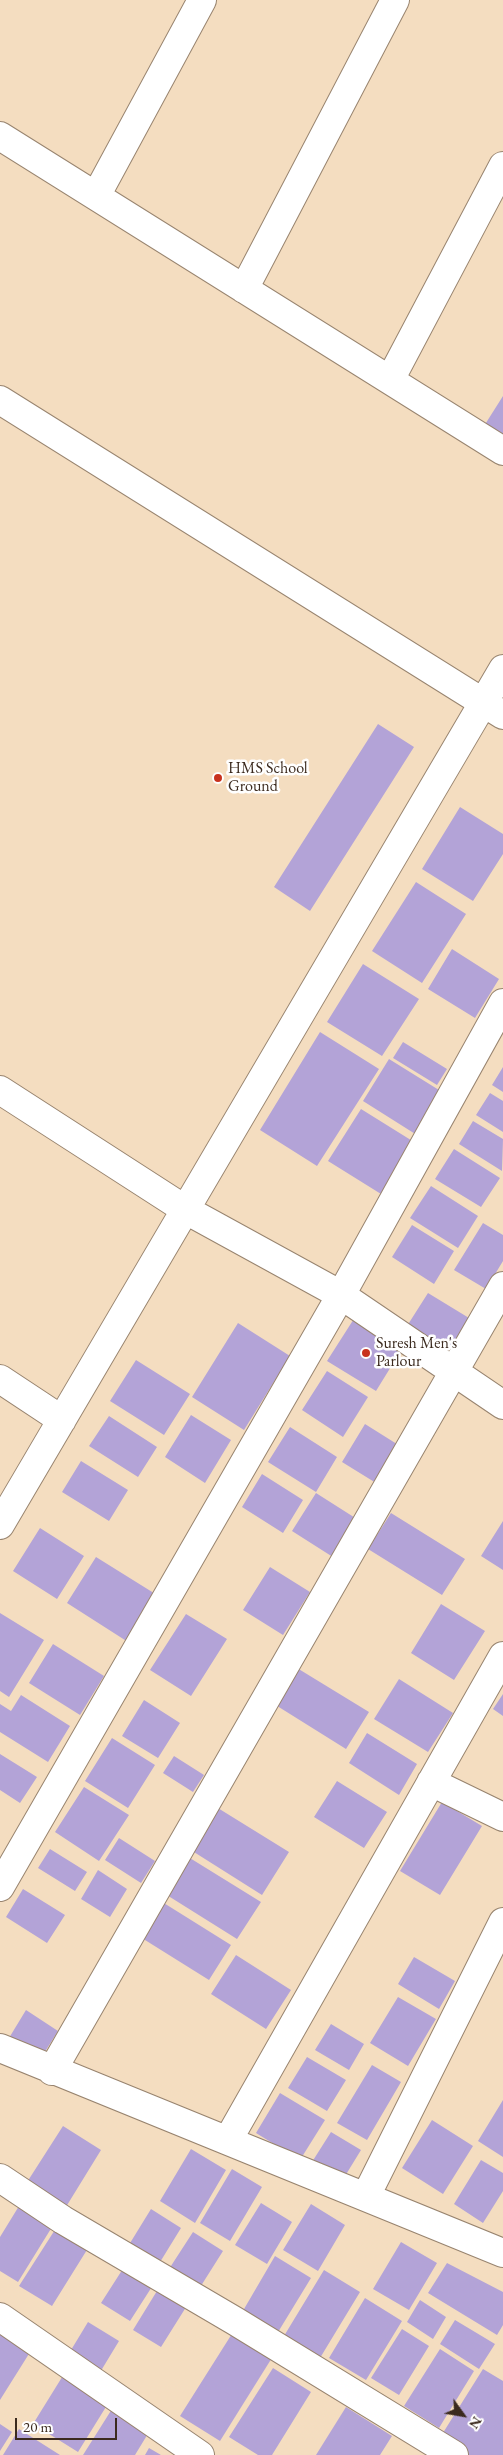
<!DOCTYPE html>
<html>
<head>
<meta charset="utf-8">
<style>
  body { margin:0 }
  #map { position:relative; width:503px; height:2455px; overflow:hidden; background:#f4ddc0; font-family:"EB Garamond",serif }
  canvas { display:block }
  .north { position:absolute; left:438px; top:2390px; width:50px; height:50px; -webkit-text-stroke:4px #fff; paint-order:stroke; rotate:122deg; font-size:14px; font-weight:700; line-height:20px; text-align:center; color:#3b2a1e }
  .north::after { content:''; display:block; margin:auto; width:18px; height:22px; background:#3b2a1e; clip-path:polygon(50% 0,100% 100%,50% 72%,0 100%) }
  .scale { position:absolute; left:15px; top:2418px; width:102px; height:22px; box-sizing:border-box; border:2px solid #3b2a1e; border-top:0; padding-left:6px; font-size:15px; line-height:18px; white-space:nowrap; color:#3b2a1e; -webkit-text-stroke:4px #fff; paint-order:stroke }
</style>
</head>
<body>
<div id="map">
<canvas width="503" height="2455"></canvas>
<div class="north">N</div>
<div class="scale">20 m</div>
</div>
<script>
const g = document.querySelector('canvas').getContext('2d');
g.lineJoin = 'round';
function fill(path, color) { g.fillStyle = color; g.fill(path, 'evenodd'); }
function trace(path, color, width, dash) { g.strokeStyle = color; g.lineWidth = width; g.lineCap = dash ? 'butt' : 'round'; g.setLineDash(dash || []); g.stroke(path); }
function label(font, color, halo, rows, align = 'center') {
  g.font = font + ' "EB Garamond",serif'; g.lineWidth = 5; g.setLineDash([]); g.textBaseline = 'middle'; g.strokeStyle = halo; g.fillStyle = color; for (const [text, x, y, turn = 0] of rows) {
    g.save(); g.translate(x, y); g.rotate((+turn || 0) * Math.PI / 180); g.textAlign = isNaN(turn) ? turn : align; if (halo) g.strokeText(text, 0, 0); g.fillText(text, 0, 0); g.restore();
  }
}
fill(new Path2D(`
  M 503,396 L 503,438 L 484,426 Z
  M 378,724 L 414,747 L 310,911 L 274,887 Z
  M 460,807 L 503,834 L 503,854 L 473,901 L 422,869 Z
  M 416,882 L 466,914 L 422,983 L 372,951 Z
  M 452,949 L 499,979 L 475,1018 L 428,989 Z
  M 363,964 L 419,999 L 382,1056 L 327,1022 Z
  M 320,1032 L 379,1069 L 317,1166 L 260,1130 Z
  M 403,1042 L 447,1069 L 437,1085 L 393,1058 Z
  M 389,1059 L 447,1095 L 420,1137 L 363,1101 Z
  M 503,1067 L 503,1092 L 492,1085 Z
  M 490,1093 L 503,1101 L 503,1132 L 476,1115 Z
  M 361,1109 L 414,1142 L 381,1194 L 328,1161 Z
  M 473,1121 L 503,1139 L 502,1171 L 459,1144 Z
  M 454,1149 L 500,1178 L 481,1207 L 435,1179 Z
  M 431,1186 L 478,1216 L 458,1248 L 410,1218 Z
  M 483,1223 L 503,1235 L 503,1261 L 486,1289 L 454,1270 Z
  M 412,1225 L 454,1251 L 434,1284 L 392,1257 Z
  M 428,1293 L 469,1318 L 448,1352 L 407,1326 Z
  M 357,1314 L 405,1344 L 376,1391 L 327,1361 Z
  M 238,1323 L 290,1356 L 244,1430 L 192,1397 Z
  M 136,1360 L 190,1394 L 164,1435 L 110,1401 Z
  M 327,1371 L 368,1397 L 343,1437 L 302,1410 Z
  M 191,1415 L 231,1440 L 205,1483 L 165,1457 Z
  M 109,1416 L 157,1447 L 138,1477 L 89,1446 Z
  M 365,1424 L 400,1446 L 376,1483 L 342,1462 Z
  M 290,1427 L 337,1457 L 316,1492 L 268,1462 Z
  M 81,1461 L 128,1490 L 109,1521 L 62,1492 Z
  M 262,1474 L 303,1500 L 283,1533 L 242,1507 Z
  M 316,1493 L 360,1521 L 336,1559 L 292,1531 Z
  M 391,1513 L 465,1559 L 442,1595 L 368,1549 Z
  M 503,1521 L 503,1570 L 481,1556 Z
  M 40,1528 L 84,1556 L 57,1599 L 13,1571 Z
  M 96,1557 L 157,1595 L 128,1642 L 67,1603 Z
  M 270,1567 L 310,1592 L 283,1635 L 243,1610 Z
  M 441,1604 L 485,1631 L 454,1680 L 411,1653 Z
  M 0,1613 L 44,1640 L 9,1697 L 0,1691 Z
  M 186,1614 L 227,1639 L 191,1696 L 150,1670 Z
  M 53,1644 L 104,1676 L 80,1715 L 29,1683 Z
  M 297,1668 L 369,1712 L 346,1749 L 274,1704 Z
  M 399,1679 L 453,1713 L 428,1752 L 374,1719 Z
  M 503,1694 L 503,1716 L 493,1709 Z
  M 21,1695 L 70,1726 L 48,1762 L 0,1732 L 0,1704 L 11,1711 Z
  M 144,1700 L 180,1723 L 158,1758 L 122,1736 Z
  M 367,1733 L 417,1764 L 399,1795 L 349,1763 Z
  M 112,1738 L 155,1765 L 128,1808 L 85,1781 Z
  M 0,1754 L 37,1777 L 20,1803 L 0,1790 Z
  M 174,1756 L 204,1775 L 193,1792 L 163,1773 Z
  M 337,1781 L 387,1812 L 364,1848 L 314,1817 Z
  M 84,1787 L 129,1815 L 99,1861 L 55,1832 Z
  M 442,1802 L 482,1826 L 440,1895 L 400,1871 Z
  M 213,1805 L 289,1852 L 262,1895 L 186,1847 Z
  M 119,1838 L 155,1861 L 141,1883 L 105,1860 Z
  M 50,1849 L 87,1872 L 75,1891 L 38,1868 Z
  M 185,1855 L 261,1902 L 237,1939 L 162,1892 Z
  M 98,1870 L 127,1889 L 110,1917 L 81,1899 Z
  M 23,1889 L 65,1915 L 47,1943 L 6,1917 Z
  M 159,1900 L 231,1945 L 209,1980 L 137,1935 Z
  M 236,1955 L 291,1990 L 266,2029 L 211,1994 Z
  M 414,1957 L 455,1981 L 439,2009 L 398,1984 Z
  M 398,1997 L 436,2019 L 408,2066 L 370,2043 Z
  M 26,2010 L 58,2031 L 41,2058 L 9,2038 Z
  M 331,2024 L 364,2044 L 349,2070 L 315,2050 Z
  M 307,2057 L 346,2080 L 327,2111 L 288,2088 Z
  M 372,2065 L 401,2082 L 367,2140 L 337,2123 Z
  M 280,2093 L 325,2120 L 300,2160 L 256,2133 Z
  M 503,2100 L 503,2157 L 478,2141 Z
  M 432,2120 L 473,2146 L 443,2194 L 402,2168 Z
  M 63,2126 L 101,2150 L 61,2215 L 22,2190 Z
  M 331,2132 L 361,2150 L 342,2181 L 312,2162 Z
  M 191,2149 L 226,2170 L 195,2223 L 160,2201 Z
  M 481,2160 L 503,2173 L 503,2191 L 483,2223 L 454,2204 Z
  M 232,2169 L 262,2187 L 230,2241 L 200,2223 Z
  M 261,2203 L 292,2222 L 267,2264 L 235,2245 Z
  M 311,2204 L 345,2225 L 318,2271 L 283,2250 Z
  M 19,2206 L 52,2227 L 18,2282 L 0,2271 L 0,2237 Z
  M 151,2209 L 181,2228 L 157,2267 L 127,2248 Z
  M 58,2225 L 90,2245 L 52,2306 L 19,2286 Z
  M 193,2232 L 223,2251 L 199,2289 L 169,2269 Z
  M 401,2242 L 437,2263 L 409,2310 L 373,2289 Z
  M 275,2256 L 311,2278 L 272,2342 L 237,2321 Z
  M 447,2263 L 503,2292 L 503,2325 L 497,2335 L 428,2293 Z
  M 126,2264 L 155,2282 L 130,2321 L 101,2303 Z
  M 324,2270 L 360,2292 L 320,2358 L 284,2336 Z
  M 160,2286 L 188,2304 L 161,2347 L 133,2330 Z
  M 365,2298 L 402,2321 L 366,2380 L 329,2358 Z
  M 420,2300 L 446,2317 L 433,2339 L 407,2322 Z
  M 455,2320 L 495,2344 L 479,2369 L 440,2344 Z
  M 88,2322 L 119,2341 L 99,2374 L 68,2355 Z
  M 0,2329 L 32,2349 L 0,2400 Z
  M 235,2329 L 275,2353 L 220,2441 L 180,2416 Z
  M 402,2329 L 429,2346 L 399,2395 L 371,2378 Z
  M 440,2349 L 474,2371 L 439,2428 L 404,2406 Z
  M 273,2368 L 311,2392 L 272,2455 L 258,2455 L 229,2437 Z
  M 483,2369 L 503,2381 L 503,2455 L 436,2455 L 431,2452 Z
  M 64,2374 L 109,2402 L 78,2452 L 33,2424 Z
  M 346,2407 L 392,2436 L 380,2455 L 316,2455 Z
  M 112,2409 L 149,2432 L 135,2455 L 83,2455 Z
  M 0,2424 L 12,2432 L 0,2451 Z
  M 19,2429 L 60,2455 L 3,2455 Z
  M 149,2448 L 161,2455 L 145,2455 Z`), '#b3a3d7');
const minor = new Path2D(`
  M 0,136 L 503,451
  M 96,196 L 202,0
  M 244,289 L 395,0
  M 390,380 L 503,166
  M 0,400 L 503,715
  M 0,1090 L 186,1210 L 341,1295 L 503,1405
  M 0,1379 L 62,1420
  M 0,1525 L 503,669
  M 431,1782 L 503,1817
  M 0,1887 L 341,1295 L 503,1003
  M 0,2048 L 503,2253
  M 52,2071 L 503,1286
  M 228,2140 L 503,1656
  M 0,2178 L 63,2220 L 235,2321 L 454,2455
  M 366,2196 L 503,1922
  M 0,2317 L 200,2455`);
trace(minor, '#98846f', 30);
trace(minor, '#fff', 28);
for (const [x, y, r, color] of [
  [218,778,5,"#c8321e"],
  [366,1353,5,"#c8321e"]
]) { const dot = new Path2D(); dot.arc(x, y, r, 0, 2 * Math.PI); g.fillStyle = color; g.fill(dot); trace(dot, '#fff', 2); }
label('16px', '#3b2a1e', '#fff', [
  ["HMS School",228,769],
  ["Ground",228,787],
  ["Suresh Men's",376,1344],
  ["Parlour",376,1362]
], 'left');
</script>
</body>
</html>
